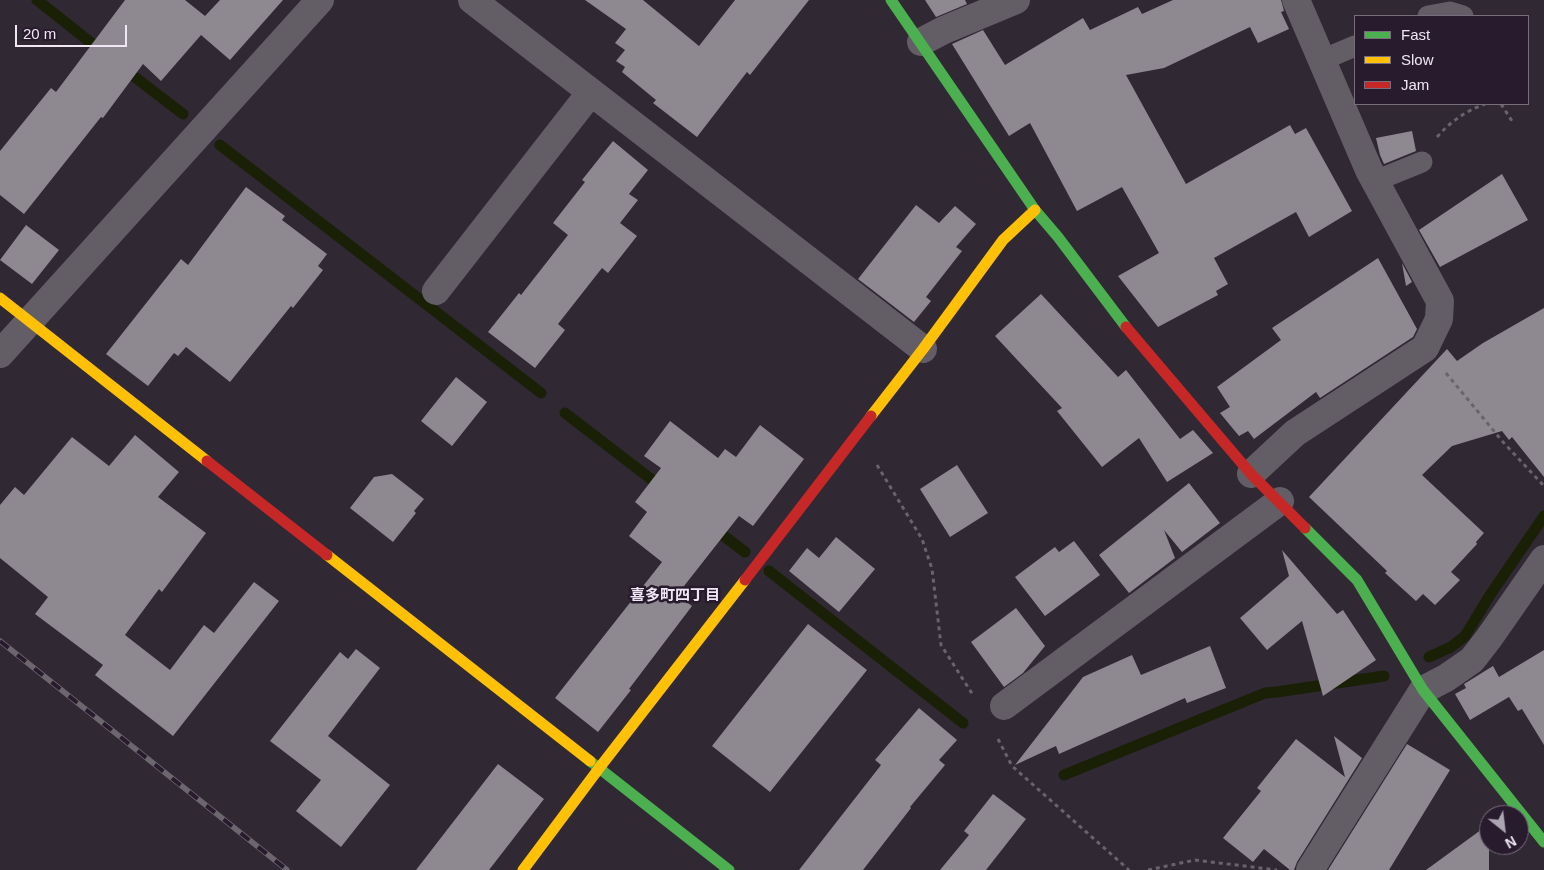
<!DOCTYPE html>
<html>
<head>
<meta charset="utf-8">
<style>
  body { margin:0 }
  #map { position:relative; width:1544px; height:870px; overflow:hidden; background:#302833; font-family:Helvetica,sans-serif }
  canvas { display:block }
  .legend { position:absolute; left:1354px; top:15px; width:175px; height:90px; box-sizing:border-box; background:#271b2d; border:1px solid #776d7d; margin:0; padding:6px 9px; list-style:none; font-size:15px; color:#efe7f4 }
  .legend li { display:flex; align-items:center; gap:10px; height:25px }
  .legend b { width:25px; border:1px solid #776d7d }
  .north { position:absolute; left:1479px; top:805px; width:50px; height:50px; box-sizing:border-box; background:#271b2d; border:1px solid #776d7d; border-radius:50%; rotate:151deg; font-size:14px; font-weight:700; line-height:20px; text-align:center; color:#efe7f4 }
  .north::after { content:''; display:block; margin:auto; width:18px; height:22px; background:#aca4b0; clip-path:polygon(50% 0,100% 100%,50% 72%,0 100%) }
  .scale { position:absolute; left:15px; top:25px; width:112px; height:22px; box-sizing:border-box; border:2px solid #efe7f4; border-top:0; padding-left:6px; font-size:15px; line-height:18px; white-space:nowrap; color:#efe7f4; -webkit-text-stroke:4px #271b2d; paint-order:stroke }
</style>
</head>
<body>
<div id="map">
<canvas width="1544" height="870"></canvas>
<ul class="legend">
<li><b style="height:6px;background:#4caf50"></b>Fast</li>
<li><b style="height:6px;background:#ffc107"></b>Slow</li>
<li><b style="height:6px;background:#c62828"></b>Jam</li>
</ul>
<div class="north">N</div>
<div class="scale">20 m</div>
</div>
<script>
const g = document.querySelector('canvas').getContext('2d');
g.lineJoin = 'round';
function trace(path, color, width, dash) { g.strokeStyle = color; g.lineWidth = width; g.lineCap = dash ? 'butt' : 'round'; g.setLineDash(dash || []); g.stroke(path); }
function fill(path, color) { g.fillStyle = color; g.fill(path, 'evenodd'); }
function label(font, color, halo, rows, align = 'center') {
  g.font = font + ' Helvetica,"Noto Sans JP",sans-serif'; g.lineWidth = 5; g.setLineDash([]); g.textBaseline = 'middle'; g.strokeStyle = halo; g.fillStyle = color; for (const [text, x, y, turn = 0] of rows) {
    g.save(); g.translate(x, y); g.rotate((+turn || 0) * Math.PI / 180); g.textAlign = isNaN(turn) ? turn : align; if (halo) g.strokeText(text, 0, 0); g.fillText(text, 0, 0); g.restore();
  }
}
trace(new Path2D(`
  M 37,0 L 104,53
  M 123,68 L 183,114
  M 220,145 L 541,393
  M 565,413 L 664,489
  M 712,527 L 745,552
  M 769,571 L 963,723
  M 1429,657 L 1451,647 L 1465,636 L 1490,595 L 1544,516
  M 1064,775 L 1265,693 L 1277,692 L 1384,676`), '#1a2005', 11);
fill(new Path2D(`
  M 125,0 L 185,0 L 205,16 L 220,0 L 283,0 L 230,60 L 201,35 L 161,81 L 143,64 L 103,118 L 101,117 L 24,214 L 0,195 L 0,151 L 51,88 L 56,92 Z
  M 585,0 L 643,0 L 699,46 L 735,0 L 809,0 L 750,75 L 747,72 L 697,137 L 653,103 L 656,100 L 622,72 L 625,67 L 616,61 L 625,50 L 615,43 L 626,29 Z
  M 925,0 L 965,0 L 967,4 L 936,17 Z
  M 1173,0 L 1281,0 L 1284,11 L 1281,12 L 1289,29 L 1258,43 L 1250,27 L 1164,68 L 1126,75 L 1186,184 L 1290,125 L 1295,134 L 1306,128 L 1352,211 L 1309,237 L 1296,212 L 1214,258 L 1228,284 L 1216,291 L 1218,295 L 1158,327 L 1118,276 L 1159,253 L 1122,187 L 1077,211 L 1030,123 L 1009,136 L 952,44 L 983,30 L 1005,65 L 1083,18 L 1090,30 L 1138,7 L 1142,14 Z
  M 1412,131 L 1416,151 L 1384,164 L 1380,155 L 1376,138 Z
  M 613,141 L 648,170 L 629,194 L 638,200 L 620,223 L 637,236 L 608,273 L 602,268 L 558,324 L 565,330 L 535,368 L 488,332 L 519,293 L 521,295 L 568,235 L 553,223 L 585,182 L 582,180 Z
  M 1502,174 L 1528,220 L 1440,267 L 1419,230 Z
  M 246,187 L 285,216 L 282,220 L 327,254 L 318,266 L 323,270 L 293,308 L 291,306 L 230,382 L 186,347 L 178,356 L 174,353 L 148,386 L 106,354 L 181,259 L 188,265 Z
  M 916,205 L 939,223 L 955,206 L 976,224 L 956,247 L 962,251 L 926,297 L 931,301 L 914,322 L 858,279 Z
  M 26,225 L 59,250 L 32,284 L 0,260 Z
  M 1378,258 L 1417,329 L 1413,337 L 1320,398 L 1316,392 L 1254,439 L 1248,431 L 1239,436 L 1220,413 L 1230,407 L 1217,387 L 1281,340 L 1272,328 Z
  M 1402,263 L 1412,282 L 1406,286 Z
  M 1041,294 L 1118,377 L 1126,370 L 1180,439 L 1193,430 L 1213,453 L 1167,482 L 1139,438 L 1102,467 L 1057,411 L 1062,408 L 995,336 Z
  M 1544,308 L 1544,477 L 1512,437 L 1509,440 L 1502,431 L 1452,446 L 1422,475 L 1484,533 L 1476,542 L 1477,544 L 1451,572 L 1460,580 L 1435,605 L 1423,594 L 1416,601 L 1385,573 L 1387,571 L 1309,497 L 1447,349 L 1457,361 L 1483,343 Z
  M 456,377 L 487,402 L 452,446 L 421,421 Z
  M 670,421 L 718,458 L 725,449 L 736,457 L 760,425 L 804,459 L 753,526 L 739,516 L 677,595 L 692,606 L 629,689 L 631,690 L 598,732 L 555,698 L 662,562 L 629,536 L 647,512 L 635,502 L 661,468 L 644,456 Z
  M 135,435 L 179,472 L 158,497 L 206,533 L 162,592 L 159,589 L 125,635 L 170,670 L 204,625 L 214,633 L 254,582 L 279,601 L 173,736 L 95,675 L 103,665 L 35,614 L 48,597 L 0,558 L 0,505 L 15,487 L 24,495 L 72,437 L 109,466 Z
  M 957,465 L 988,513 L 950,537 L 920,489 Z
  M 392,474 L 424,499 L 414,511 L 416,513 L 393,542 L 350,508 L 374,477 Z
  M 1189,483 L 1220,523 L 1182,552 L 1164,530 L 1175,558 L 1129,593 L 1099,555 Z
  M 836,537 L 875,569 L 839,612 L 789,571 L 807,548 L 819,558 Z
  M 1074,541 L 1100,575 L 1045,616 L 1015,577 L 1055,547 L 1059,552 Z
  M 1282,550 L 1337,614 L 1343,610 L 1376,660 L 1323,696 L 1302,621 L 1267,650 L 1240,618 L 1289,576 Z
  M 1016,608 L 1045,646 L 1023,673 L 1004,687 L 971,642 Z
  M 808,624 L 867,670 L 770,792 L 712,746 Z
  M 1210,646 L 1226,688 L 1187,703 L 1185,698 L 1059,754 L 1056,746 L 1015,765 L 1083,677 L 1132,655 L 1141,675 Z
  M 356,649 L 380,668 L 328,736 L 390,785 L 341,847 L 296,811 L 321,780 L 270,741 L 340,652 L 348,659 Z
  M 1544,650 L 1544,745 L 1522,709 L 1518,711 L 1509,697 L 1470,720 L 1455,694 L 1466,688 L 1464,684 L 1493,666 L 1499,677 Z
  M 919,708 L 957,740 L 939,760 L 945,765 L 910,807 L 911,808 L 863,870 L 799,870 L 881,765 L 875,760 Z
  M 1334,736 L 1362,758 L 1297,862 L 1294,870 L 1290,870 L 1264,849 L 1253,862 L 1223,838 L 1261,791 L 1257,788 L 1296,739 L 1345,777 Z
  M 1407,744 L 1450,770 L 1389,870 L 1328,870 Z
  M 498,764 L 544,799 L 489,870 L 416,870 Z
  M 993,794 L 1026,819 L 986,870 L 940,870 L 969,835 L 964,831 Z
  M 1489,824 L 1489,870 L 1426,870 Z`), '#8e8891');
trace(new Path2D(`
  M 1501,104 L 1512,121
  M 1437,137 C 1451,121 1466,111 1485,104
  M 1446,373 L 1503,442 L 1544,486
  M 877,465 L 922,539 L 932,569 L 941,645 L 973,695
  M 998,739 L 1012,766 L 1129,870
  M 1148,870 L 1195,860 L 1277,870`), '#69646b', 3, [4, 4]);
trace(new Path2D(`
  M 1428,16 L 1450,12 L 1463,16
  M 1322,60 L 1355,46
  M 1375,181 L 1422,162`), '#635e66', 21);
trace(new Path2D(`
  M 472,0 L 923,349
  M 921,42 L 944,30 L 1016,0
  M 436,291 L 591,92
  M 0,354 L 320,0
  M 1251,474 L 1295,433 L 1425,348 L 1439,319 L 1440,301 L 1369,170 L 1296,0
  M 1004,706 L 1280,501
  M 1310,870 L 1423,690 L 1446,678 L 1472,660 L 1489,638 L 1544,559`), '#635e66', 28);
trace(new Path2D(`
  M 891,0 L 1035,210 L 1058,237 L 1126,327
  M 1305,528 L 1357,580 L 1423,690 L 1544,842
  M 590,761 L 729,870`), '#4caf50', 11);
trace(new Path2D(`
  M 0,298 L 207,461
  M 871,416 L 923,349 L 1003,240 L 1035,210
  M 327,555 L 590,761
  M 523,870 L 600,767 L 745,580`), '#ffc107', 11);
trace(new Path2D(`
  M 1126,327 L 1251,474 L 1305,528
  M 207,461 L 327,555
  M 745,580 L 871,416`), '#c62828', 11);
const rail = new Path2D(`
  M 0,641 L 287,870`);
trace(rail, '#6c676f', 5.5);
trace(rail, '#271b2d', 4, [11]);
label('bold 15px', '#efe7f4', '#271b2d', [
  ["喜多町四丁目",675,596]
]);
</script>
</body>
</html>
